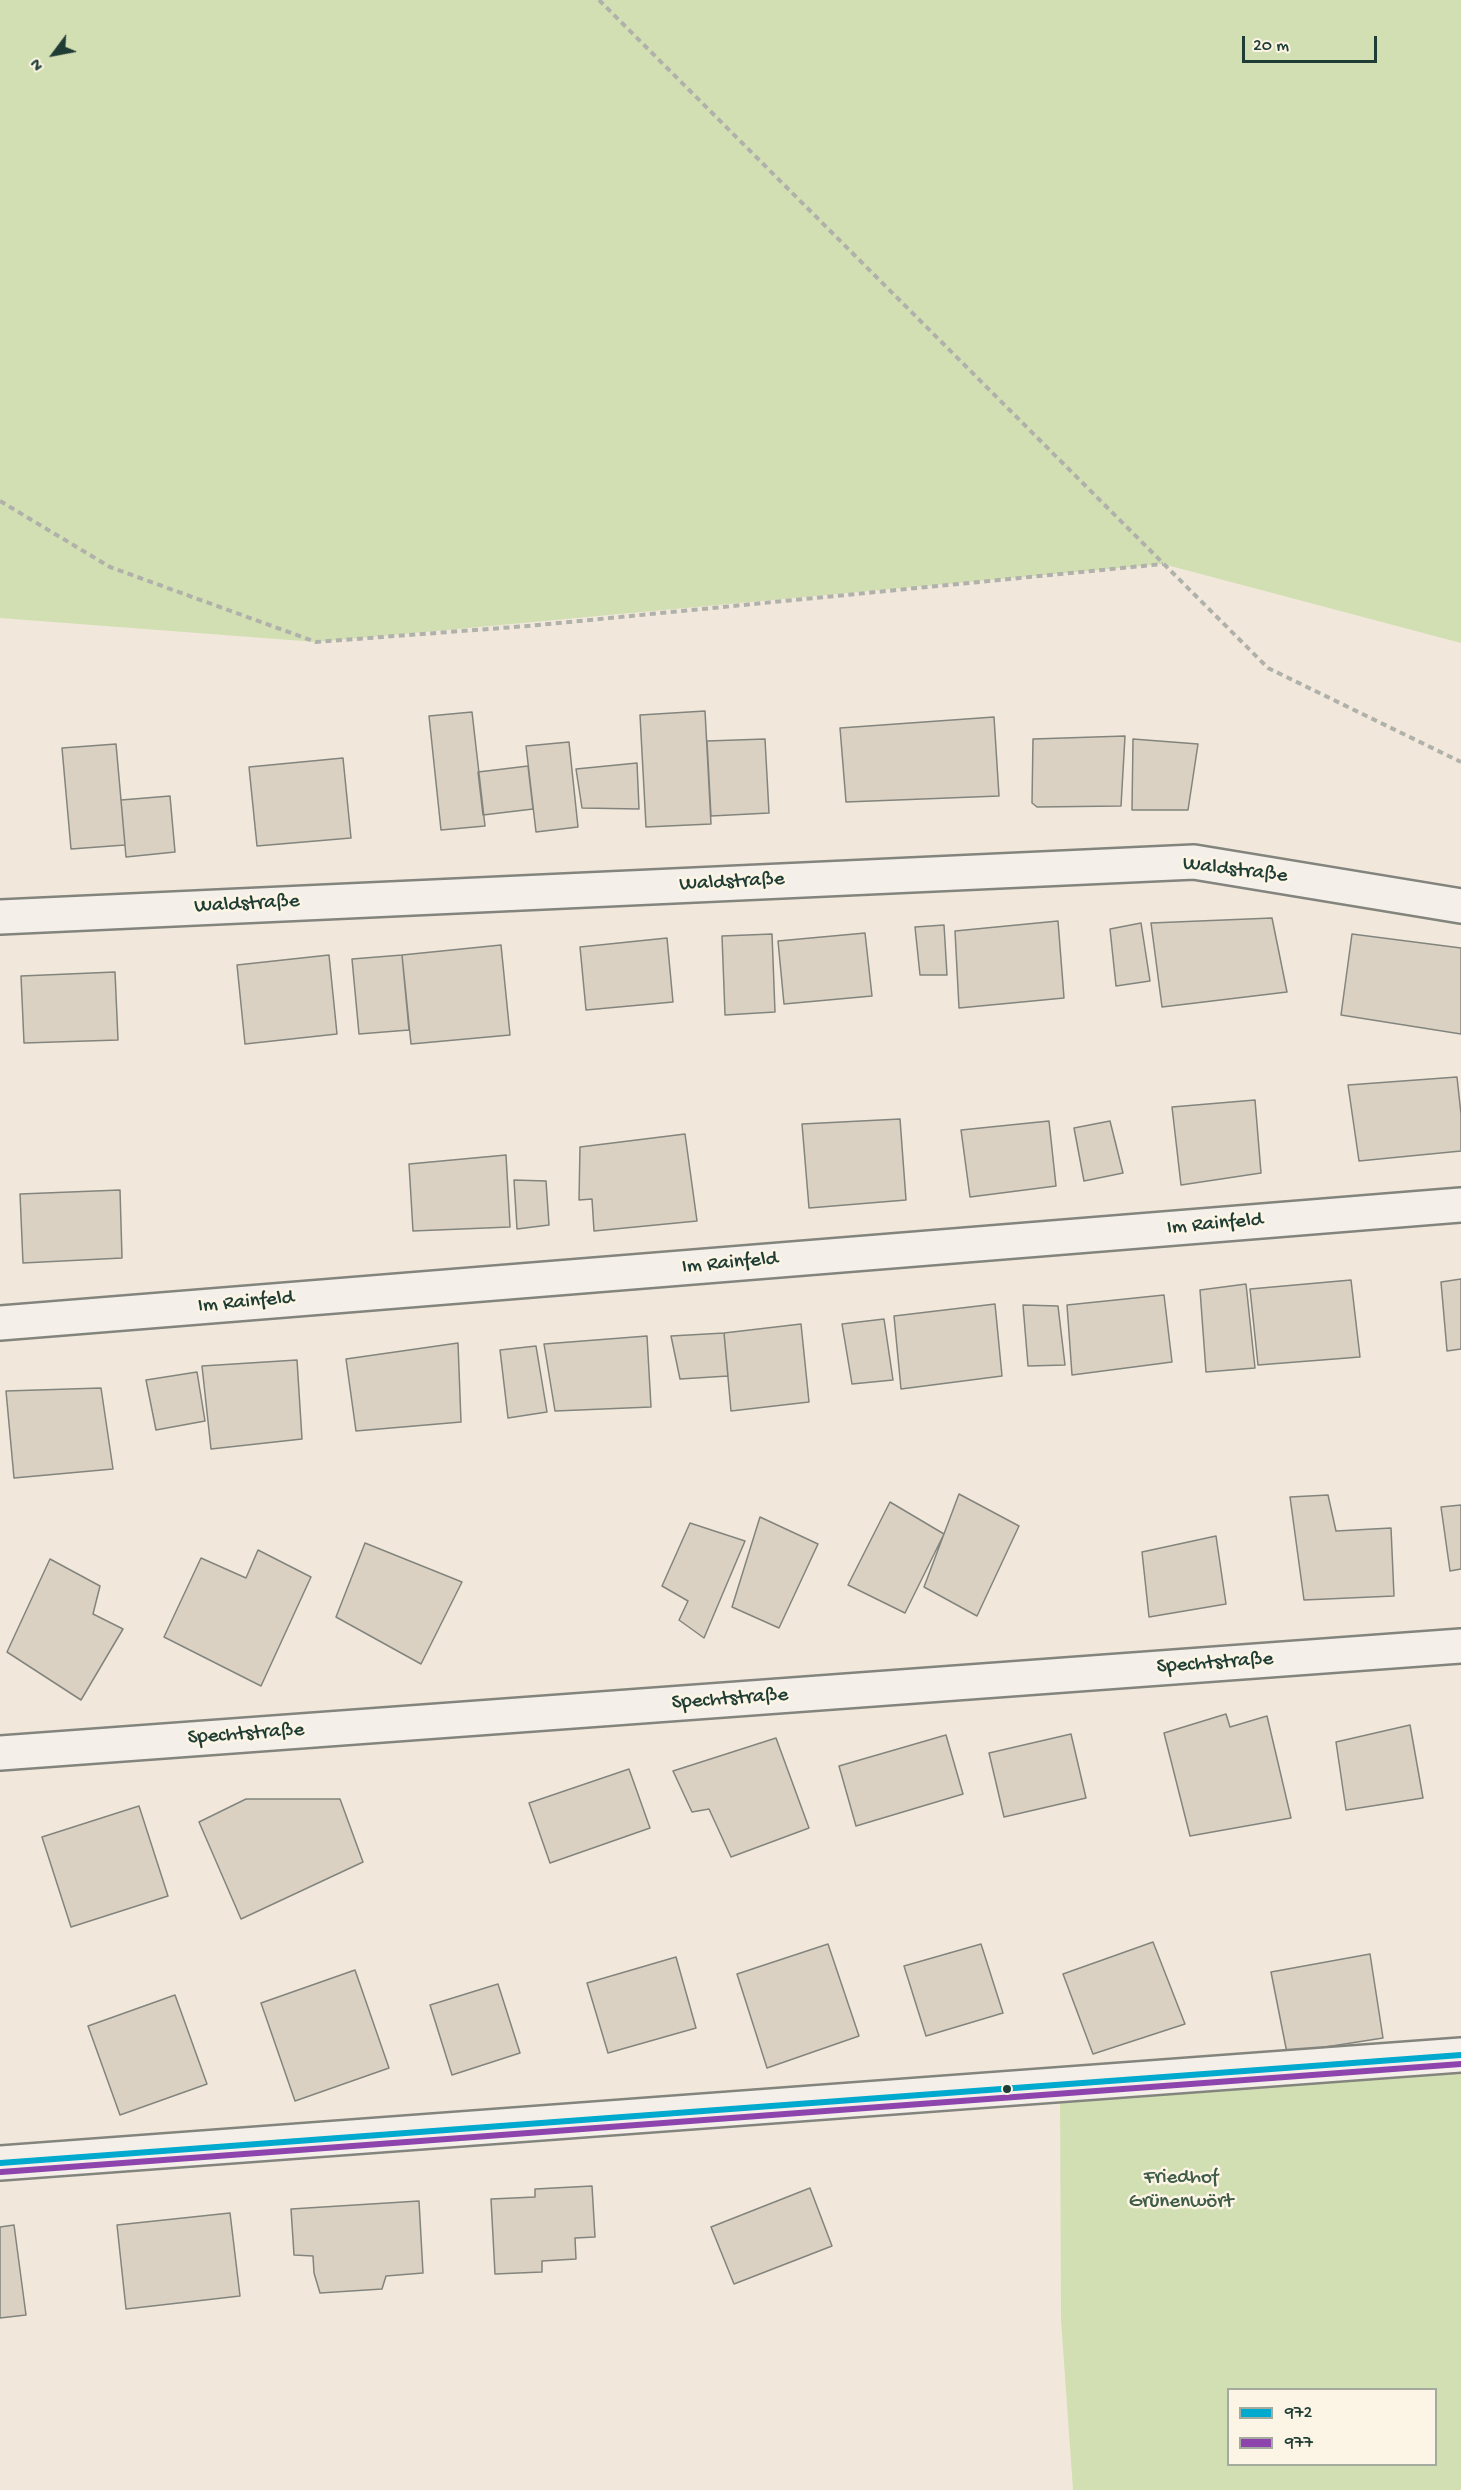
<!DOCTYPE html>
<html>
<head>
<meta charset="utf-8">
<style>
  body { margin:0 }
  #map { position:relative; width:1461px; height:2490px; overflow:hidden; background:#f1e8db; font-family:"Gochi Hand",sans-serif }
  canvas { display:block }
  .legend { position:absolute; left:1227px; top:2388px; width:210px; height:78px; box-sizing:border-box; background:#fcf5e5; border:2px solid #a4ab9e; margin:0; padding:8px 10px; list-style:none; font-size:18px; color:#1f3d34 }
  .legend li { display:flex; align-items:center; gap:12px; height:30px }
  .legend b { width:30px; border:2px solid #a4ab9e }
  .north { position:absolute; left:24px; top:24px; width:60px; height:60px; -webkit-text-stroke:4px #fcf5e5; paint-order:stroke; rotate:238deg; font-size:16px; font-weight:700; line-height:24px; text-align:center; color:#1f3d34 }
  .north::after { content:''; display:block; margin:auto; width:21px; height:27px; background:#1f3d34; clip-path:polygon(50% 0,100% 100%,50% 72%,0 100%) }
  .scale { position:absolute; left:1242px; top:36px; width:135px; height:27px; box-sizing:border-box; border:3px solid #1f3d34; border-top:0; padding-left:8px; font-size:18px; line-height:21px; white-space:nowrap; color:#1f3d34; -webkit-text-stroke:4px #fcf5e5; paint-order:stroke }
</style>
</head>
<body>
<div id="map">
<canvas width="1461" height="2490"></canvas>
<ul class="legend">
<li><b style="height:8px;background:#00a9ce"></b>972</li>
<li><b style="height:8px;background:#8e44ad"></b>977</li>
</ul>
<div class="north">N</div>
<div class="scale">20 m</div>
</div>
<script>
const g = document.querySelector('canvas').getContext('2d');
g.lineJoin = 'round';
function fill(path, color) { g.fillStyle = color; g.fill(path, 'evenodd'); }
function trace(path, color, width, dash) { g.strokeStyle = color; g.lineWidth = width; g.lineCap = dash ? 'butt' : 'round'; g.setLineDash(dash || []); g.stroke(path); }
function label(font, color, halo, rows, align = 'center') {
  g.font = font + ' "Gochi Hand",sans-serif'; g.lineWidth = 5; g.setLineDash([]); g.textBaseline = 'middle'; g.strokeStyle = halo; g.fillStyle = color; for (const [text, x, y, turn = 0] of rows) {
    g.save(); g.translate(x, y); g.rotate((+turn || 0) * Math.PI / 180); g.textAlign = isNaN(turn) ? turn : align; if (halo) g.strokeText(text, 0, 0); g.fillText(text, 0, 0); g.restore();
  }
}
fill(new Path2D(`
  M 0,0 L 1461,0 L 1461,643 L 1163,564 L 316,642 L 0,618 Z
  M 1461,2055 L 1461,2490 L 1073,2490 L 1061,2320 L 1060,2085 ZM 1228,2390 L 1436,2390 L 1436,2464 L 1228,2464 Z`), '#d2dfb3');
const building = new Path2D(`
  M 705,711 L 711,824 L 646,827 L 640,715 Z
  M 472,712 L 485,826 L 441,830 L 429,716 Z
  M 994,717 L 999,796 L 846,802 L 840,728 Z
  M 1125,736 L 1121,806 L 1037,807 L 1032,803 L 1033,739 Z
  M 765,739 L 769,813 L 711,816 L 707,741 Z
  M 1133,739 L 1198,744 L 1188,810 L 1132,810 Z
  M 569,742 L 578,827 L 536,832 L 526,746 Z
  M 116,744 L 125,845 L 71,849 L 62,748 Z
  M 343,758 L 351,838 L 257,846 L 249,767 Z
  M 637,763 L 639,809 L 582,808 L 576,769 Z
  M 528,766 L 533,809 L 483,815 L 478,772 Z
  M 170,796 L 175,852 L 126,857 L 121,800 Z
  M 1272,918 L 1287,992 L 1162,1007 L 1151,923 Z
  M 1058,921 L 1064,998 L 959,1008 L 955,931 Z
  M 1141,923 L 1150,981 L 1116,986 L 1110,929 Z
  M 944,925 L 947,975 L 920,975 L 915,927 Z
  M 865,933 L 872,996 L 784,1004 L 778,941 Z
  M 772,934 L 775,1012 L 725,1015 L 722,936 Z
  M 1352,934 L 1461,948 L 1461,1034 L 1341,1015 Z
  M 667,938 L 673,1002 L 586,1010 L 580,947 Z
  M 501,945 L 510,1035 L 411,1044 L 402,955 Z
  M 329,955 L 337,1034 L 245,1044 L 237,965 Z
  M 402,955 L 409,1030 L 359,1034 L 352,959 Z
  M 115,972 L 118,1040 L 24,1043 L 21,976 Z
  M 1457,1077 L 1461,1114 L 1461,1151 L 1359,1161 L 1348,1085 Z
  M 1255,1100 L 1261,1173 L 1181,1185 L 1172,1107 Z
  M 900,1119 L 906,1200 L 809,1208 L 802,1124 Z
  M 1049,1121 L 1056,1186 L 970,1197 L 961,1130 Z
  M 1110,1121 L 1123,1173 L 1084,1181 L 1074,1128 Z
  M 685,1134 L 697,1221 L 594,1231 L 592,1199 L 579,1200 L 580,1147 Z
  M 506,1155 L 510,1227 L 413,1231 L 409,1164 Z
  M 514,1180 L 546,1181 L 549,1225 L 517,1229 Z
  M 120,1190 L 122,1258 L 23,1263 L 20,1194 Z
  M 1461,1279 L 1461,1349 L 1447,1351 L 1441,1282 Z
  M 1351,1280 L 1360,1357 L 1258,1365 L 1250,1289 Z
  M 1246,1284 L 1255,1368 L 1206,1372 L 1200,1290 Z
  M 1164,1295 L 1172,1362 L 1072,1375 L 1067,1305 Z
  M 995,1304 L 1002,1376 L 901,1389 L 894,1316 Z
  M 1023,1305 L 1058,1306 L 1065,1365 L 1028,1366 Z
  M 884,1319 L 893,1380 L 852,1384 L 842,1324 Z
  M 801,1324 L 809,1402 L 731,1411 L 724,1333 Z
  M 724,1333 L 728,1376 L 680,1379 L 671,1336 Z
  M 647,1336 L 651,1407 L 555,1411 L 544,1344 Z
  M 458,1343 L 461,1422 L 356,1431 L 346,1359 Z
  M 536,1346 L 547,1412 L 508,1418 L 500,1350 Z
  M 297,1360 L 302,1439 L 211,1449 L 202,1366 Z
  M 197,1372 L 205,1421 L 156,1430 L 146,1380 Z
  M 101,1388 L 113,1469 L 14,1478 L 6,1391 Z
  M 959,1494 L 1019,1526 L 977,1616 L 924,1587 Z
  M 1328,1495 L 1336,1531 L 1391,1528 L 1394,1596 L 1304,1600 L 1290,1497 Z
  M 890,1502 L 944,1534 L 905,1613 L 848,1585 Z
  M 1461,1505 L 1461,1569 L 1450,1571 L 1441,1507 Z
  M 760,1517 L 818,1544 L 779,1628 L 732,1607 Z
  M 690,1523 L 745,1541 L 704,1638 L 679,1620 L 688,1601 L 662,1586 Z
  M 1216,1536 L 1226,1604 L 1149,1617 L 1142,1552 Z
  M 365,1543 L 462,1582 L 421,1664 L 336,1617 Z
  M 258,1550 L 311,1577 L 261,1686 L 164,1637 L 201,1558 L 246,1578 Z
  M 50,1559 L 100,1586 L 93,1614 L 123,1629 L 81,1700 L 7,1652 Z
  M 1226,1714 L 1230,1727 L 1267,1716 L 1291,1818 L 1190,1836 L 1164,1733 Z
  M 1410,1725 L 1423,1798 L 1346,1810 L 1336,1742 Z
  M 1071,1734 L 1086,1798 L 1004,1817 L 989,1753 Z
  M 946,1735 L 963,1794 L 856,1826 L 839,1766 Z
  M 776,1738 L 809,1828 L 731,1857 L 709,1809 L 692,1812 L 673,1771 Z
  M 629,1769 L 650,1828 L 550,1863 L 529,1803 Z
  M 246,1799 L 340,1799 L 363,1862 L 241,1919 L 199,1822 Z
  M 139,1806 L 168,1896 L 71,1927 L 42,1837 Z
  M 1153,1942 L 1185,2024 L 1093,2054 L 1063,1974 Z
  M 828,1944 L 859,2036 L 767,2068 L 737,1974 Z
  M 981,1944 L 1003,2013 L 926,2036 L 904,1966 Z
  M 1370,1954 L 1383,2038 L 1287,2053 L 1271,1972 Z
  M 676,1957 L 696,2028 L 608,2053 L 587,1983 Z
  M 355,1970 L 389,2068 L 295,2101 L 261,2003 Z
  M 498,1984 L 520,2053 L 452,2075 L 430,2005 Z
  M 175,1995 L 207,2084 L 120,2115 L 88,2026 Z
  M 592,2186 L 595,2237 L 575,2238 L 576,2259 L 542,2261 L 542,2272 L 495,2274 L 491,2199 L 535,2197 L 535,2189 Z
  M 810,2188 L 832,2246 L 734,2284 L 711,2227 Z
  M 419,2201 L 423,2273 L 386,2276 L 382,2289 L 320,2293 L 314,2273 L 313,2256 L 294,2255 L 291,2209 Z
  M 230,2213 L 240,2296 L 126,2309 L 117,2225 Z
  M 14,2225 L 26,2315 L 0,2318 L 0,2227 Z`);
fill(building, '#dad1c3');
trace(building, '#83847d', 1.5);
const minor = new Path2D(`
  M 0,917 L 1194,862 L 1461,906
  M 0,1323 L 1461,1205
  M 0,1753 L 1461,1646
  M 0,2163 L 1461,2055`);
trace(minor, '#83847d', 38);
trace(new Path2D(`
  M 599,0 L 1268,668 L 1461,762
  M 0,501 L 110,567 L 316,642 L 528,626 L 1163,564`), '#b0b1ab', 4, [6, 4.5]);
trace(minor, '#f4f0e9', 33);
trace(new Path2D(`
  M 0,2163 L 1461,2055`), '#00a9ce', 6);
trace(new Path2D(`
  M 1,2172 L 1461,2064`), '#8e44ad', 6);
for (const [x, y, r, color] of [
  [1007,2089,5,"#1f3d34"]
]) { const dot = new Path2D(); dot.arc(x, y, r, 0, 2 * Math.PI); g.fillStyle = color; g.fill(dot); trace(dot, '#fcf5e5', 2); }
label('21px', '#1f3d34', '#fcf5e5', [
  ["Waldstraße",1235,871,7],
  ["Waldstraße",732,883,-3],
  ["Waldstraße",247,905,-3],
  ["Im Rainfeld",1215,1225,-5],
  ["Im Rainfeld",730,1264,-5],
  ["Im Rainfeld",246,1303,-5],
  ["Spechtstraße",1215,1664,-4],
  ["Spechtstraße",730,1700,-4],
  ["Spechtstraße",246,1735,-4]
]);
label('21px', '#3e5c47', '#fcf5e5', [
  ["Friedhof",1181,2179],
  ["Grünenwört",1181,2203]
]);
</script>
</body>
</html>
